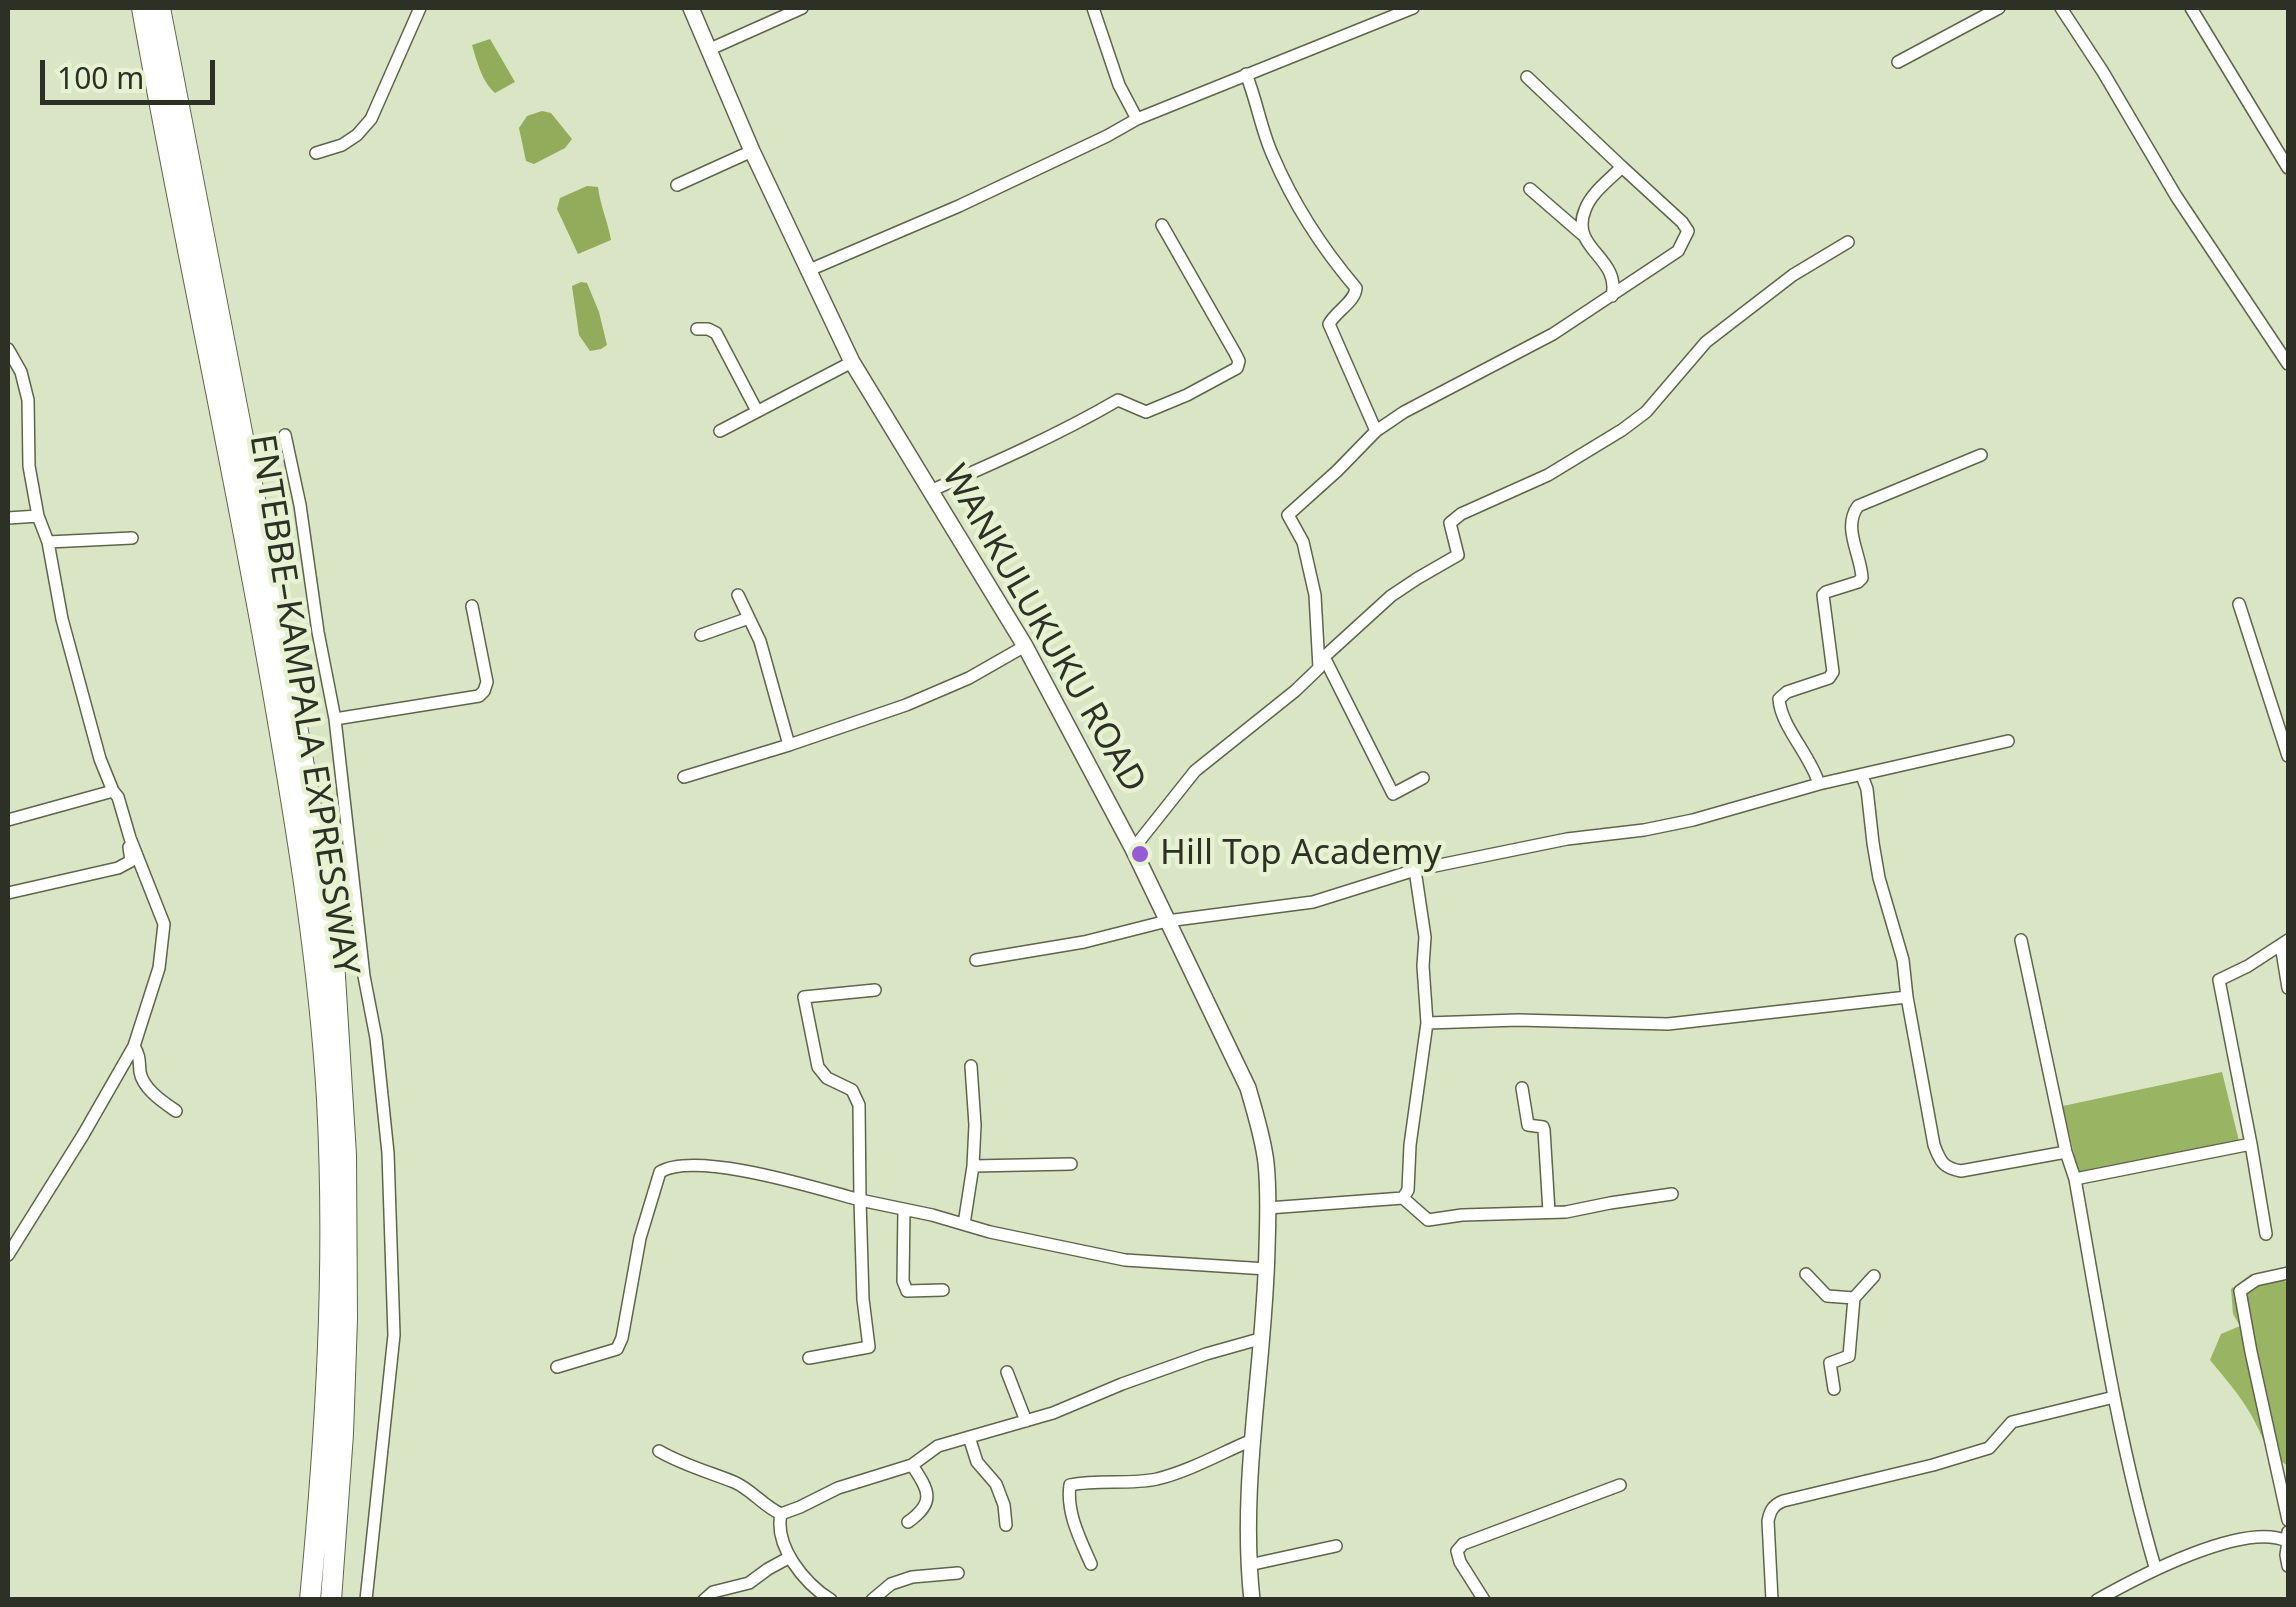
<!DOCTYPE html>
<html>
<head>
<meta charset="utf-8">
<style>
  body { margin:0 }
  #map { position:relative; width:2296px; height:1607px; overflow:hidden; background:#d9e5c4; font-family:"Noto Sans",sans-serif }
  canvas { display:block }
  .frame { position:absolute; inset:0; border:10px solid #2d3125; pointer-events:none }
  .scale { position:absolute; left:40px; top:60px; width:175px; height:45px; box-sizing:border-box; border:5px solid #2d3125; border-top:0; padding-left:12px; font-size:30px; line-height:35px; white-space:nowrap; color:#2d3125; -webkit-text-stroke:8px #e6f2d1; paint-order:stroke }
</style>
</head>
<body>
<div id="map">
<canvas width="2296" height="1607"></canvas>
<div class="frame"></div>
<div class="scale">100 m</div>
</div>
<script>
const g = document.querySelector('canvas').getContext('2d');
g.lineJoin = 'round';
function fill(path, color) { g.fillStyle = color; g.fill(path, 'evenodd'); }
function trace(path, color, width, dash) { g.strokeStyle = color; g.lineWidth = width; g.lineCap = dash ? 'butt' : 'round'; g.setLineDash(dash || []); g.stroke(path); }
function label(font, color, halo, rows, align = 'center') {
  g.font = font + ' "Noto Sans",sans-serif'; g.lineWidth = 9; g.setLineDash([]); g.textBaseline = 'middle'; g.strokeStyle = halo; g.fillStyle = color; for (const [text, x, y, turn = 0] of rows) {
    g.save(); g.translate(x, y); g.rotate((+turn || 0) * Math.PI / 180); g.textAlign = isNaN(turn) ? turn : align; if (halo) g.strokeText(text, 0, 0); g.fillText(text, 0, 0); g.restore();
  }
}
fill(new Path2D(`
  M 2222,1072 L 2239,1141 L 2078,1172 L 2063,1106 Z
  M 2251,1274 L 2277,1274 L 2288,1284 L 2288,1466 C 2262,1448 2265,1438 2250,1413 C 2239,1394 2224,1377 2210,1360 L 2221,1334 L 2240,1326 L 2233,1314 L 2231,1289 Z`), '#99b462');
fill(new Path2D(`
  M 490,39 L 515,82 L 495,93 C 482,82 477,62 472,45 Z
  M 542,111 L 551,113 L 572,139 L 565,148 L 534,164 L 526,161 L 519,128 L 527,116 Z
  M 587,186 L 598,187 C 600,205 608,222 611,240 L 578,254 L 557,209 L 560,198 Z
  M 581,282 L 587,283 L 599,312 L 607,345 L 601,349 L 590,351 L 579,335 L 572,286 Z`), '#92ac5b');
const minor = new Path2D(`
  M 1093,8 L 1119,85 L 1137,119 L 1413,8
  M 2061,8 L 2103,72 L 2176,196 L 2288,364
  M 2191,8 L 2288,168
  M 708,50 L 802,8
  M 1898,62 L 1999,8
  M 1246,74 C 1257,101 1261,130 1273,156 C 1294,205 1322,248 1356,288 C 1355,302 1336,311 1329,324 L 1376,431
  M 1527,77 L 1622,167
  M 316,153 L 342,145 L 357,135 L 371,119 L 420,8
  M 677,185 L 752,151
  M 1530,189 L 1583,235
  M 807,271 L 959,206 L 1107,136 L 1137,119
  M 697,329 L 708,329 L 716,333 L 757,411
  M 8,349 L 21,372 L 28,400 L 29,466 L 38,516 L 48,542 L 62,619 L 100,759 L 113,791 L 118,797 L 130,838 L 164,924 L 159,968 L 134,1046 L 83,1135 L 8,1255
  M 720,431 L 852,362
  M 285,435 L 300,505 L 318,632 L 335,719 L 364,976 L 376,1038 L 388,1153 L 394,1335 L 366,1600
  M 930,491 C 994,463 1058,435 1118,400 L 1146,412 L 1187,395 L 1237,368 L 1239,361 L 1235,353 L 1162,225
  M 8,518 L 38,516
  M 48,542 L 132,538
  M 738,595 L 760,641 L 789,745
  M 2239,604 L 2288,756
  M 701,635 L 749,618
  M 1324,657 L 1393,794 L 1423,778
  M 1320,664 L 1324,657 L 1391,596 L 1418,578 L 1458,555 L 1450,523 L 1461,514 L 1548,475 L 1622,430 L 1646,412 L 1706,342 L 1793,275 L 1848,242
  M 335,719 L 479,696 L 484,691 L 487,682 L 472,606
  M 1862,776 L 1867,789 L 1873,843 L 1879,878 L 1903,960 L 1907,997 L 1934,1145 C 1940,1161 1943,1168 1961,1171 L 2066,1152
  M 684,777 L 789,745 L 906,705 L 969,678 L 1025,646
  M 1819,784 C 1810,754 1781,727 1779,699 L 1787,692 L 1829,678 L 1833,672 L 1823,595 L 1826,592 L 1858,582 L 1862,578 C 1861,554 1842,528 1858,506 L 1981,455
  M 8,820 L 113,791
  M 1133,849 L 1195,771 L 1295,691 L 1319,668 L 1315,595 L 1303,542 L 1288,515 L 1337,471 L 1376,431 L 1404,412 L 1553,334 L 1678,251 L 1688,231 L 1682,222 L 1622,167 C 1609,180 1591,193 1585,210 C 1569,249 1621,257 1612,296
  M 1415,870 L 1425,937 L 1423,966 L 1427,1023
  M 8,893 L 118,868 L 131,861 L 129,847
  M 2021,940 L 2066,1152 L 2075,1179 C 2098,1309 2118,1441 2155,1567
  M 2281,945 L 2288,988
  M 976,960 L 1084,942 L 1167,921 L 1313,902 L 1415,870 L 1567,839 L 1644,830 L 1693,820 L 1819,784 L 2008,741
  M 875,990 L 804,997 L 818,1067 L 827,1078 L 852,1090 L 859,1105 L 860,1200 L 932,1215 L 990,1232 L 1125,1260 L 1267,1269
  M 134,1046 C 140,1056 139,1061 140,1072 C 143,1089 163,1102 176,1111
  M 1522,1088 L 1528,1125 L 1543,1127 L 1544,1130 L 1549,1212
  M 2251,1144 L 2266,1234
  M 973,1166 L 1071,1164
  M 2075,1179 L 2251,1144 L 2219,980 L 2248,966 L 2288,940
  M 1403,1198 L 1408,1190 L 1410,1145 L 1427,1023 L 1518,1020 L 1668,1024 L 1907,997
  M 1403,1198 L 1428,1220 L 1462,1215 L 1566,1212 L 1610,1203 L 1672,1194
  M 1268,1208 L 1403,1198
  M 904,1210 L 903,1281 L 907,1291 L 943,1290
  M 964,1224 L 973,1166 L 975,1125 L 971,1066
  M 2288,1273 L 2256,1280 L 2240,1291 L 2251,1352 L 2288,1520
  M 1806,1274 L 1827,1296 L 1854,1298
  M 557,1367 L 617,1349 L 622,1338 L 640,1238 L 660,1172 C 696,1150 819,1189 860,1200 L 863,1299 L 869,1347 L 809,1358
  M 1007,1372 L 1026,1421
  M 1834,1389 L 1830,1363 L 1849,1356 L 1854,1298 L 1874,1276
  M 969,1437 L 977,1462 L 996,1484 L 1004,1505 L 1006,1525
  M 659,1451 C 683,1465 709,1472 734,1482 C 751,1489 763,1506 781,1514 L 800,1507 L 838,1488 L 912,1465 L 938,1446 L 1053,1413 L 1122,1384 L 1206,1354 L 1263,1338
  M 781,1514 C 774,1546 804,1583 831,1600
  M 908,1522 C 936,1502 929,1491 912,1465
  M 2288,1541 L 2286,1555 L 2288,1566
  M 1091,1564 C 1080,1539 1066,1512 1070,1485 C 1099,1479 1128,1485 1157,1479 C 1190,1471 1221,1453 1252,1440
  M 1249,1565 L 1336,1546
  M 704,1600 L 713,1592 L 749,1583 L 768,1569 L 790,1557
  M 872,1600 L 891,1584 L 912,1577 L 958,1573
  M 1484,1600 L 1460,1562 L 1457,1551 L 1463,1544 L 1620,1485
  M 1772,1600 L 1768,1521 C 1770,1511 1773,1505 1783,1501 L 1933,1465 L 1989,1448 L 2012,1422 L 2114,1397
  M 2097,1600 C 2138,1577 2243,1521 2287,1541 L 2288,1532`);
const secondary = new Path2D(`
  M 691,8 L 752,151 L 852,362 L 1025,646 L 1133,849 L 1248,1088 C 1255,1113 1263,1137 1266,1163 C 1269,1191 1268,1219 1267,1247 C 1265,1364 1239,1482 1252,1600`);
const motorway = new Path2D(`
  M 142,8 C 183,238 234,467 274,698 C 297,831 319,964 327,1099 C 336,1268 326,1431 310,1600
  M 160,8 L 282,639 L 315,830 L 334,960 L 346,1155 L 347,1319 L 343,1434 L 331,1600`);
trace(minor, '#5c664a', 14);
trace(secondary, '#5c664a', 18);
trace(motorway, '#5c664a', 22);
trace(minor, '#fff', 11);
trace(secondary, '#fff', 15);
trace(motorway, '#fff', 20);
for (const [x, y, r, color] of [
  [1140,854,10,"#955bd3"]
]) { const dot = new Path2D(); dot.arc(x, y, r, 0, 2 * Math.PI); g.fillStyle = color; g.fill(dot); trace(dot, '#e6f2d1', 4); }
label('35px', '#2d3125', '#e6f2d1', [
  ["WANKULUKUKU ROAD",1043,629,60],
  ["ENTEBBE–KAMPALA EXPRESSWAY",303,705,81]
]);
label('35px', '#2d3125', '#e6f2d1', [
  ["Hill Top Academy",1160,854]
], 'left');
</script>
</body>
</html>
